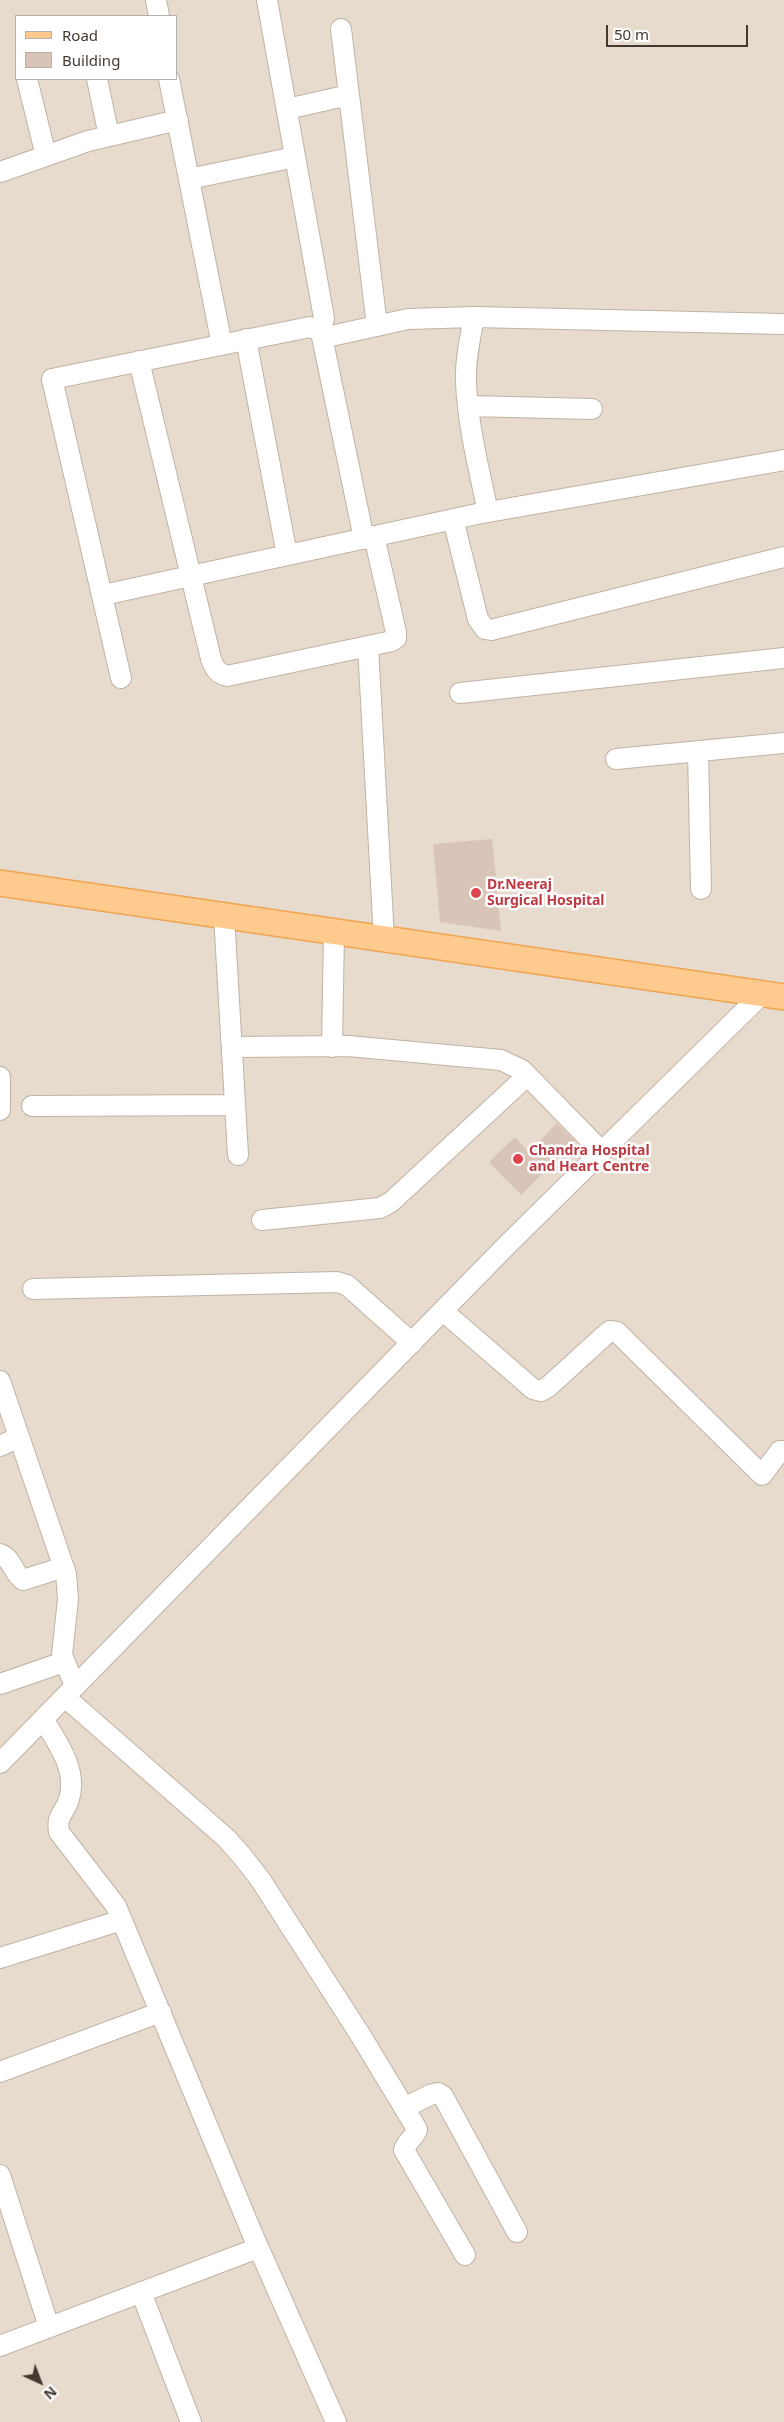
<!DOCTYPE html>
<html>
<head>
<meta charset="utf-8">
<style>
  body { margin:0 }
  #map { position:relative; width:784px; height:2422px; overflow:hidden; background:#f3eae0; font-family:"Noto Sans",sans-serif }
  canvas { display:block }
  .legend { position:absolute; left:15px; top:15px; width:162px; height:65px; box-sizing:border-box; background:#fff; border:1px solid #b4b0ad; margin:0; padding:6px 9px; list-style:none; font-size:15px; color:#443931 }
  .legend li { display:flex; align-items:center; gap:10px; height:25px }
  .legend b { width:25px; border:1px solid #b4b0ad }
  .north { position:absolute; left:15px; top:2357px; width:50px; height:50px; -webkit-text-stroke:4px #fff; paint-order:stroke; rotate:137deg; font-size:14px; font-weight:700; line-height:20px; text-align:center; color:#443931 }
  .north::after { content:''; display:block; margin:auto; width:18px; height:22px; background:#443931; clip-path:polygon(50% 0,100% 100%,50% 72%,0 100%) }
  .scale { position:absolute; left:606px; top:25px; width:142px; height:22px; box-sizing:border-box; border:2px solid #443931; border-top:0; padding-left:6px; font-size:15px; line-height:18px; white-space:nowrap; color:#443931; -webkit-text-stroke:4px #fff; paint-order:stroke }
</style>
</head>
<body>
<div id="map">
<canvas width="784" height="2422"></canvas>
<ul class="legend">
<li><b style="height:6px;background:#ffca8d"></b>Road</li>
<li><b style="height:14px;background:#d8c5b8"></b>Building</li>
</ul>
<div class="north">N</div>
<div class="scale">50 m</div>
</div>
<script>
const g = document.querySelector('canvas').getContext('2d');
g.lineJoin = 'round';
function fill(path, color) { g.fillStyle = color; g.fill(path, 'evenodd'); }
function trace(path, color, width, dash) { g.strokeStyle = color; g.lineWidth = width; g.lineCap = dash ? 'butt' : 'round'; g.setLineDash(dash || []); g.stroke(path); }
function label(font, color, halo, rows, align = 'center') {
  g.font = font + ' "Noto Sans",sans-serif'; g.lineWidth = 5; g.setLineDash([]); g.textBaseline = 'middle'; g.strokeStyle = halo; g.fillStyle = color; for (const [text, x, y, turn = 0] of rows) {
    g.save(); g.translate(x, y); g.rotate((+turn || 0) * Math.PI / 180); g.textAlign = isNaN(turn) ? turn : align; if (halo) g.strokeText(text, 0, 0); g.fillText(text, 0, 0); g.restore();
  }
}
fill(new Path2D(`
  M 0,0 L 784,0 L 784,2422 L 0,2422 ZM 16,16 L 176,16 L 176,79 L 16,79 Z`), '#e7dbce');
fill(new Path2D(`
  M 492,839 L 501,931 L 440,922 L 433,844 Z
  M 557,1123 L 575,1141 L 521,1195 L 489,1162 L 515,1137 L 529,1152 Z`), '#d8c5b8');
const minor = new Path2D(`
  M 156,0 L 159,16
  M 267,0 L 324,318 L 321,332
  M 341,29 L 377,326
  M 27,79 L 46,156
  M 97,79 L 109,136
  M 169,79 L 222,345
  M 287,109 L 349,95
  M 0,172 L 88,141 L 178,120
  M 189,179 L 295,157
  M 474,317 C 470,339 465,361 466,383 C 468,426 479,470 488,512
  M 322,338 L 408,319 L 474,317 L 784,324
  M 246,339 L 287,555
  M 139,361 L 211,659 C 215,669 217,673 227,676 L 392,641 L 396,638 L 396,632 L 374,536
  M 468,406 L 592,409
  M 453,519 L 478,619 L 485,629 L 491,630 L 784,557
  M 103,595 L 477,514 L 784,460
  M 368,646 L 384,939
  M 121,678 L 52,379 L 310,327 L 321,332 L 364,539
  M 460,693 L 784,658
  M 698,751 L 701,889
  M 616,759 L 784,743
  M 224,915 L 238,1155
  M 232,1047 L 348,1046 L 501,1060 L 522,1070 L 602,1152
  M 332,1047 L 334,932
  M 0,1077 L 0,1110
  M 32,1106 L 235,1105
  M 262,1220 L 380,1208 L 391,1202 L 527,1076
  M 33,1289 L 337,1282 L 347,1285 L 412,1343
  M 443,1311 L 533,1389 L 541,1391 L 548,1387 L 605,1335 L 610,1331 L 617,1332 L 762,1475 L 780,1451 L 784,1451
  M 0,1381 L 66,1574 L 68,1599 L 62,1655 L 75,1686
  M 0,1446 L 19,1437
  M 0,1554 C 13,1559 12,1572 23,1580 L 64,1567
  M 0,1684 L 64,1662
  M 65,1697 L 226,1838 L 242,1856 L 260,1879 L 361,2036 L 414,2124 L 417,2130 C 414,2138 406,2142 404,2150 L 465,2255
  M 43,1719 C 57,1742 78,1770 69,1799 C 65,1814 56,1814 59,1832 L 116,1906 L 252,2233 L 336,2422
  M 0,1763 L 507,1245 L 762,994
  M 0,1958 L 122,1920
  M 0,2072 L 161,2012
  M 404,2108 L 430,2095 L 438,2093 L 443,2096 L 517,2232
  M 0,2175 L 49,2327
  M 141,2292 L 191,2422
  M 0,2346 L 258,2248`);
const major = new Path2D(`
  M 0,883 L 784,997`);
trace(minor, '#c1b2a5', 22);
trace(major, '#f0a450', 28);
trace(minor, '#fff', 20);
trace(major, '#ffca8d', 25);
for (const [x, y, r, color] of [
  [476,893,6,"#e0444e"],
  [518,1159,6,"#e0444e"]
]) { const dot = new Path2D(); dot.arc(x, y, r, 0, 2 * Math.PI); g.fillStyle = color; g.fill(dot); trace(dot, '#fff', 2); }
label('bold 14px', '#be3a42', '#fff', [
  ["Dr.Neeraj",487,885],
  ["Surgical Hospital",487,901],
  ["Chandra Hospital",529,1151],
  ["and Heart Centre",529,1167]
], 'left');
</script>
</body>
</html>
